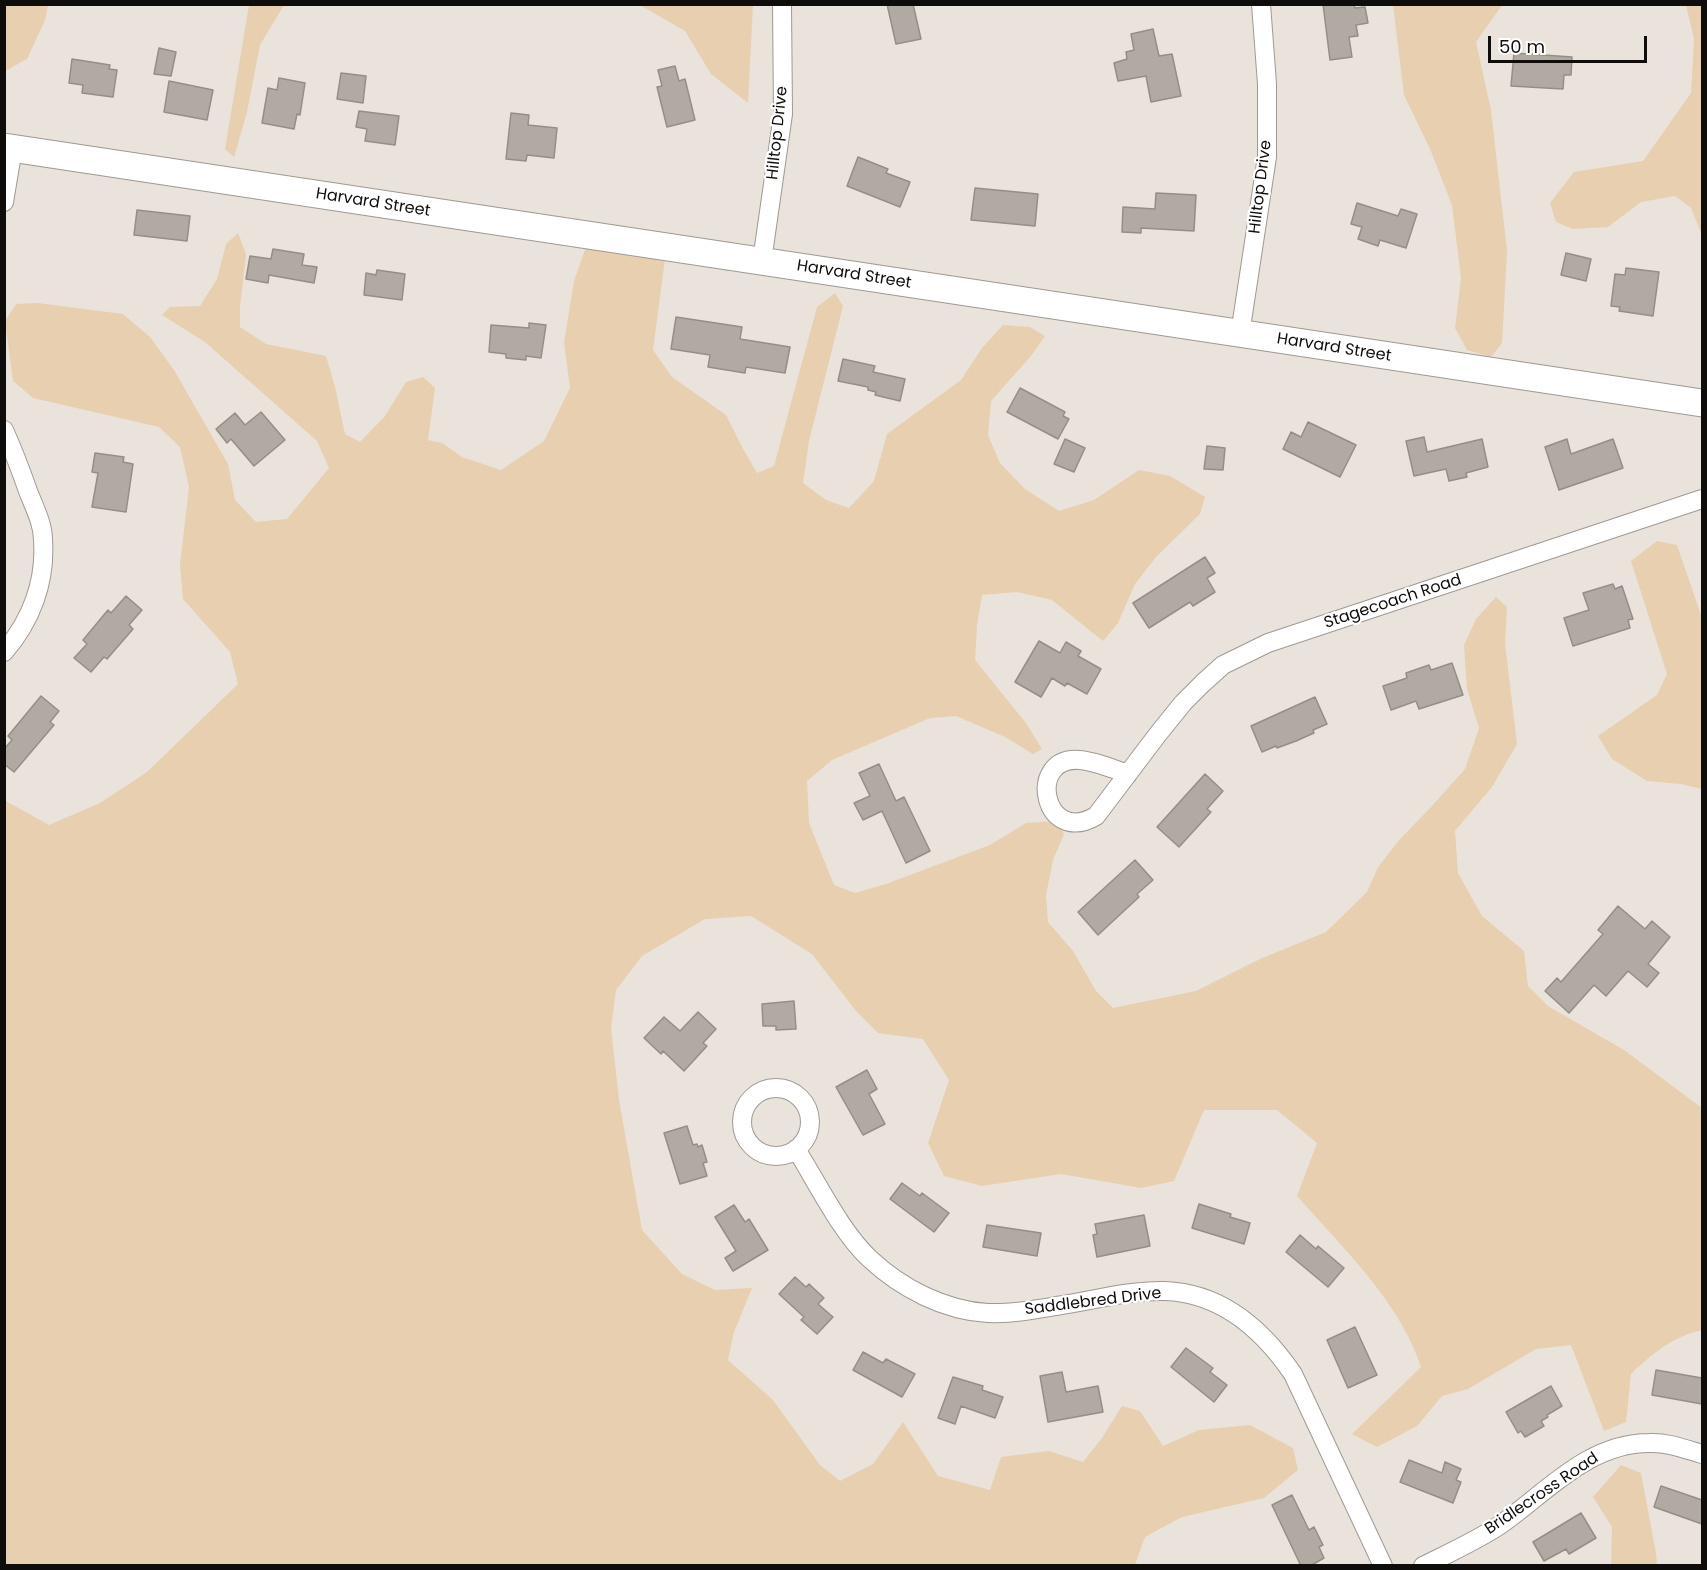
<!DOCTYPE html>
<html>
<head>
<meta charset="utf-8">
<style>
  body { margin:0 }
  #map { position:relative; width:1707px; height:1570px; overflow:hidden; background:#e9e3db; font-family:Poppins,sans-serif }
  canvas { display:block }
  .frame { position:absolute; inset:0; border:6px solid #0f0d0b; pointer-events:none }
  .scale { position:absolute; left:1488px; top:36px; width:159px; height:27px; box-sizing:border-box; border:3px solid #0f0d0b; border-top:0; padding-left:8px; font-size:18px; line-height:21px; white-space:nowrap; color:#0f0d0b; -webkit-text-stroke:4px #fff; paint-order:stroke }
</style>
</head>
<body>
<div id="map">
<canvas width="1707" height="1570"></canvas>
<div class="frame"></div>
<div class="scale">50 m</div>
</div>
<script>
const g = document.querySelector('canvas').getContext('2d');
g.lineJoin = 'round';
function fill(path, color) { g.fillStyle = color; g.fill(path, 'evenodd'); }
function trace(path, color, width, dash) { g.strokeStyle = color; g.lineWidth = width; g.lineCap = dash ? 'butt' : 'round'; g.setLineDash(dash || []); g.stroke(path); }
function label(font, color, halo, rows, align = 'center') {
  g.font = font + ' Poppins,sans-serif'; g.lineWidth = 4.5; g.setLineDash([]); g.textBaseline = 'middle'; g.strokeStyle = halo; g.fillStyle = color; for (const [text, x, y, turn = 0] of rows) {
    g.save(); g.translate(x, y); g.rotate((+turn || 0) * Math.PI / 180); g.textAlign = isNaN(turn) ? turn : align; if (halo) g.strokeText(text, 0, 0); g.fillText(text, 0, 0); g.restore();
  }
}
fill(new Path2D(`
  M 5,4 L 48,5 L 45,20 L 27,59 L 5,71 Z
  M 249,5 L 284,5 L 260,45 L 247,112 L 234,157 L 225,149 Z
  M 640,5 L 753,5 L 748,103 L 711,74 L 685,31 Z
  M 1393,5 L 1502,5 L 1476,42 L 1491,110 L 1507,251 L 1502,343 L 1491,357 L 1467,350 L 1455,328 L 1461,278 L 1452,205 L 1430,149 L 1404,95 Z
  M 1686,5 L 1702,5 L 1702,235 L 1691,208 L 1675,196 L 1641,202 L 1608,227 L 1573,229 L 1556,222 L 1550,203 L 1574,172 L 1643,161 L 1691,93 L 1694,39 Z
  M 238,233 L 246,254 L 240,307 L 240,327 L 266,344 L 326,356 L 335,387 L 345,434 L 360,442 L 385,416 L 406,382 L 423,377 L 435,388 L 428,440 L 442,443 L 462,457 L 501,470 L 544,441 L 570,388 L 564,342 L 574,281 L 586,247 L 665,259 L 653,350 L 672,377 L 726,415 L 742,447 L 757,473 L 774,466 L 817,307 L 835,293 L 843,306 L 809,441 L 803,483 L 826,500 L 849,508 L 874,481 L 887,434 L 961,380 L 982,348 L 1003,325 L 1030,327 L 1045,336 L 1031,356 L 991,401 L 988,435 L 1000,463 L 1025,489 L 1059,511 L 1094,500 L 1139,470 L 1170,476 L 1205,497 L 1200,514 L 1156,557 L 1135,584 L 1118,623 L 1103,641 L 1052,600 L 1017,592 L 982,595 L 977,625 L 975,660 L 1026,723 L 1042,749 L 1033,754 L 1005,737 L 956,716 L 930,718 L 832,760 L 807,781 L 809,823 L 834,885 L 855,893 L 886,884 L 990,845 L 1026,823 L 1058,821 L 1064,834 L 1053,860 L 1046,895 L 1048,922 L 1073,951 L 1096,991 L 1113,1008 L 1196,991 L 1260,959 L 1326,932 L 1367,892 L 1378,867 L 1401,838 L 1432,806 L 1465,769 L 1479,728 L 1467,689 L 1464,645 L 1476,619 L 1496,597 L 1507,607 L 1505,643 L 1517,744 L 1492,787 L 1455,831 L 1458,873 L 1482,916 L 1524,951 L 1528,986 L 1548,1006 L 1624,1050 L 1702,1108 L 1702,1330 C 1672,1337 1653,1353 1631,1374 L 1626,1422 L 1604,1431 L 1571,1345 L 1536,1349 L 1468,1389 L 1442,1396 L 1417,1426 L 1377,1447 L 1352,1434 L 1421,1367 C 1400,1302 1342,1247 1297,1196 L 1317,1143 L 1277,1110 L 1204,1110 L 1174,1181 L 1141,1188 L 1061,1174 L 982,1186 L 944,1176 L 928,1143 L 949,1080 L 923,1039 L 878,1033 L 856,1011 L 812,954 L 751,916 L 705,919 L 642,956 L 616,990 L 611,1028 L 619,1100 L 642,1230 L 682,1274 L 715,1290 L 752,1288 L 734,1332 L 728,1360 L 773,1400 L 820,1465 L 840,1481 L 873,1464 L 903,1422 L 938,1476 L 990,1490 L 1001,1457 L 1049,1451 L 1083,1462 L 1102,1438 L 1122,1406 L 1140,1411 L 1163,1446 L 1199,1430 L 1250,1425 L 1293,1448 L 1298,1470 L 1264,1498 L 1182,1517 L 1145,1537 L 1135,1565 L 5,1565 L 4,800 L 49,825 L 100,803 L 147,772 L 238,684 L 230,652 L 183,599 L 180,565 L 189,487 L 180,447 L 159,427 L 33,398 L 13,381 L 5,321 L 16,304 L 38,303 L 123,314 L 150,337 L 174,370 L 228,464 L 235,500 L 256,522 L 287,519 L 329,468 L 317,441 L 205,342 L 162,315 L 170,307 L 200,306 L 217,279 L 226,244 Z
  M 1657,541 L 1677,545 L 1702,618 L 1702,789 L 1681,784 L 1647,781 L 1612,759 L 1598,736 L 1657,695 L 1667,674 L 1631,561 Z
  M 1621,1465 L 1641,1473 L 1656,1553 L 1657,1565 L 1611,1565 L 1612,1527 L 1593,1497 Z`), '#e8cfb0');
const building = new Path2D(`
  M 887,4 L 913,4 L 921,39 L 896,44 Z
  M 1323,4 L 1354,4 L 1355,8 L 1365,7 L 1368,23 L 1356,25 L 1358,36 L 1349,37 L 1352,57 L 1330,60 Z
  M 1153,29 L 1159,56 L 1172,54 L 1181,96 L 1151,102 L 1146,76 L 1118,81 L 1114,63 L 1127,59 L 1126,52 L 1134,50 L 1131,34 Z
  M 159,48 L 176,52 L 171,76 L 154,74 Z
  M 1514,53 L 1572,57 L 1571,75 L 1564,75 L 1563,89 L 1511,86 Z
  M 72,59 L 110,65 L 109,69 L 117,70 L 113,97 L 82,93 L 83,85 L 69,83 Z
  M 675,66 L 679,81 L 685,79 L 695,120 L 667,127 L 657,87 L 662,86 L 658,70 Z
  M 341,73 L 366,76 L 363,103 L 337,99 Z
  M 279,78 L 305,83 L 300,115 L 297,114 L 294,129 L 262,123 L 268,88 L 277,90 Z
  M 169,81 L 213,90 L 207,120 L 164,112 Z
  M 359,111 L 399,116 L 395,145 L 365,141 L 367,129 L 356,127 Z
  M 511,113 L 529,115 L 528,125 L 557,128 L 554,158 L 527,155 L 526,161 L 506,159 Z
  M 858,157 L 888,169 L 886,173 L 910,182 L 900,207 L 847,186 Z
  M 975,188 L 1038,194 L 1035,226 L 971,220 Z
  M 1156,193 L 1196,195 L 1194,231 L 1141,228 L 1141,233 L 1122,232 L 1123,207 L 1155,209 Z
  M 1357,203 L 1398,216 L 1401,209 L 1417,214 L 1406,248 L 1380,240 L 1378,246 L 1358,239 L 1362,227 L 1351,224 Z
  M 137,210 L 190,216 L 187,241 L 134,235 Z
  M 273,249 L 304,254 L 302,265 L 317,267 L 314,283 L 269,275 L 268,283 L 246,279 L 250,256 L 271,259 Z
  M 1566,253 L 1591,259 L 1586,281 L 1561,275 Z
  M 1626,268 L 1659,272 L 1653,316 L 1619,311 L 1620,307 L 1611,306 L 1615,274 L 1625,275 Z
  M 377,270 L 405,274 L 402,300 L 364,295 L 366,273 L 376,275 Z
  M 676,317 L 742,327 L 740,339 L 790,347 L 785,373 L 746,367 L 745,373 L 708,367 L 710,355 L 671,349 Z
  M 529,323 L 546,325 L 541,358 L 526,356 L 526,360 L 506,358 L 506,354 L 489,352 L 491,325 L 529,328 Z
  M 843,359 L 875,366 L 873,372 L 905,379 L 900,401 L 875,395 L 876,392 L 868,390 L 868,387 L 838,381 Z
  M 1020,388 L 1065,412 L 1063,416 L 1069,419 L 1058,439 L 1007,412 Z
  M 261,412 L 285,440 L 254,466 L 231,439 L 227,443 L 216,429 L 235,413 L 245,425 Z
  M 1308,422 L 1356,445 L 1340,477 L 1283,449 L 1291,432 L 1301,437 Z
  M 1424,437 L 1427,452 L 1482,439 L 1488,467 L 1466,473 L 1467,477 L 1449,481 L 1446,469 L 1414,476 L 1406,441 Z
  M 1065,439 L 1085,448 L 1074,472 L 1054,464 Z
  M 1567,439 L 1571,454 L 1613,439 L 1623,468 L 1559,490 L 1545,447 Z
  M 1207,446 L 1225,448 L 1223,470 L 1204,469 Z
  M 95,453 L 124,457 L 123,462 L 133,464 L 126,512 L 92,507 L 98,473 L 92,472 Z
  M 1205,557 L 1215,573 L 1207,578 L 1215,592 L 1193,606 L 1190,602 L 1149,628 L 1133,603 Z
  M 1613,584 L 1615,589 L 1622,586 L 1633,619 L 1628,620 L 1630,628 L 1573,646 L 1564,618 L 1589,610 L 1583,593 Z
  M 126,596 L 142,610 L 129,625 L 133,629 L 107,659 L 104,657 L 91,672 L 74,658 L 87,644 L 83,640 L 108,610 L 111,613 Z
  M 1039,641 L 1060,653 L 1066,642 L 1081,651 L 1078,656 L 1101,669 L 1087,694 L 1067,683 L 1065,686 L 1052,678 L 1041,697 L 1015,682 Z
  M 1452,663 L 1463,695 L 1419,709 L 1416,701 L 1391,710 L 1383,686 L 1407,678 L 1406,673 L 1429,665 L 1431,670 Z
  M 41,696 L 59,711 L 50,722 L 54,725 L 14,772 L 4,764 L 4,749 L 12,740 L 8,736 Z
  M 1315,697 L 1327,724 L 1313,730 L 1314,733 L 1296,741 L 1277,748 L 1276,746 L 1262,752 L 1251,726 Z
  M 879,764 L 896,801 L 904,797 L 930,851 L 906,863 L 882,811 L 863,820 L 854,803 L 870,796 L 859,773 Z
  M 1205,774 L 1223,791 L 1207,809 L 1211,812 L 1179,847 L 1157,827 Z
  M 1135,860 L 1153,880 L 1137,894 L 1139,897 L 1098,935 L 1078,912 Z
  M 1618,906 L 1645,929 L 1652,921 L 1670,937 L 1648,964 L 1659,973 L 1647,987 L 1628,971 L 1606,996 L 1594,985 L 1569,1013 L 1545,991 L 1557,978 L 1561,982 L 1603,934 L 1598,930 Z
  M 794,1001 L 796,1029 L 776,1030 L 776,1026 L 763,1026 L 762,1004 Z
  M 698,1012 L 716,1029 L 703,1043 L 707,1046 L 684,1071 L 663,1051 L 661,1054 L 644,1038 L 664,1017 L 680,1031 Z
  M 867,1070 L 877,1089 L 869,1094 L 885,1124 L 863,1135 L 836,1087 Z
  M 687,1126 L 693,1145 L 697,1144 L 698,1147 L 702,1145 L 707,1162 L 703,1163 L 707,1176 L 680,1184 L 664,1133 Z
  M 902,1183 L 920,1196 L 922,1193 L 949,1213 L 934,1232 L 890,1199 Z
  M 1199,1204 L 1231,1214 L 1230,1217 L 1250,1223 L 1244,1244 L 1192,1228 Z
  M 734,1205 L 745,1222 L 749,1219 L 768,1250 L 733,1271 L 725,1258 L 736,1251 L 715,1217 Z
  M 1144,1215 L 1150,1246 L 1097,1257 L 1093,1235 L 1097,1234 L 1095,1224 Z
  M 987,1225 L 1041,1233 L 1037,1256 L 983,1247 Z
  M 1300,1235 L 1316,1249 L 1318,1246 L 1344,1268 L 1328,1287 L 1286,1252 Z
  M 795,1277 L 806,1287 L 809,1284 L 824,1298 L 818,1304 L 833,1317 L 817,1334 L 801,1320 L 804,1317 L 779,1294 Z
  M 1355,1327 L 1377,1375 L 1348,1388 L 1327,1340 Z
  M 1186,1348 L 1213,1368 L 1210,1372 L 1227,1385 L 1214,1402 L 1171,1367 Z
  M 863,1352 L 883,1363 L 886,1359 L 915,1374 L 902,1397 L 853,1370 Z
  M 1656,1370 L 1702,1378 L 1702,1404 L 1652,1395 Z
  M 1062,1372 L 1066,1392 L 1098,1386 L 1103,1412 L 1048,1422 L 1040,1376 Z
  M 953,1377 L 983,1386 L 982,1390 L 1003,1397 L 995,1418 L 961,1406 L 955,1424 L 938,1418 Z
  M 1551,1386 L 1562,1406 L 1547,1415 L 1548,1417 L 1541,1421 L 1544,1426 L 1525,1437 L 1521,1431 L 1518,1433 L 1506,1412 Z
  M 1409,1460 L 1442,1473 L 1445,1462 L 1461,1469 L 1456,1480 L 1461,1482 L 1453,1503 L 1400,1482 Z
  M 1661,1486 L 1702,1500 L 1702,1524 L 1654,1507 Z
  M 1292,1495 L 1309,1530 L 1314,1527 L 1323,1545 L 1319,1547 L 1324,1558 L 1310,1566 L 1301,1566 L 1272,1505 Z
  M 1581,1513 L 1596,1538 L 1569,1554 L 1566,1549 L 1544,1561 L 1533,1542 Z`);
fill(building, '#b0aaa2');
trace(building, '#948e87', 1.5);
const minor = new Path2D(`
  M 4,202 L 13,148
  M 762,261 L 783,114 L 782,4
  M 1240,334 L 1267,157 L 1267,84 L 1261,4
  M 4,430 C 13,450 21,471 28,491 C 34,507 43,523 43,540 C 46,582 31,621 4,652
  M 1128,774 C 1113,769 1095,761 1079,760 C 1026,756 1043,847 1096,816 L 1158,734 L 1183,703 L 1203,683 L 1223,665 L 1268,643 L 1702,499
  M742 1122a34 34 0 1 1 68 0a34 34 0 1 1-68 0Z
  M 796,1149 C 818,1184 841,1232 870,1259 C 901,1288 945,1311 988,1313 C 1011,1314 1034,1310 1056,1306 C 1091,1301 1129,1290 1165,1291 C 1221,1293 1263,1330 1293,1374 L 1383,1566
  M 1423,1566 C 1449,1553 1476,1541 1500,1525 C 1546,1493 1588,1443 1649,1443 C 1667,1442 1685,1449 1702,1454`);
const secondary = new Path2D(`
  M 4,147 L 1702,403`);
trace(minor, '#9f9992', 20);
trace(secondary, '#9f9992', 29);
trace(minor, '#fff', 18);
trace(secondary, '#fff', 27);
label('16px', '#0f0d0b', '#fff', [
  ["Hilltop Drive",778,133,-84],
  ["Hilltop Drive",1261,187,-83],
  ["Harvard Street",373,203,9],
  ["Harvard Street",854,275,9],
  ["Harvard Street",1334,348,9],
  ["Stagecoach Road",1393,602,-18],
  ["Saddlebred Drive",1093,1302,-7],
  ["Bridlecross Road",1542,1494,-34]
]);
</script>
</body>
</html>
